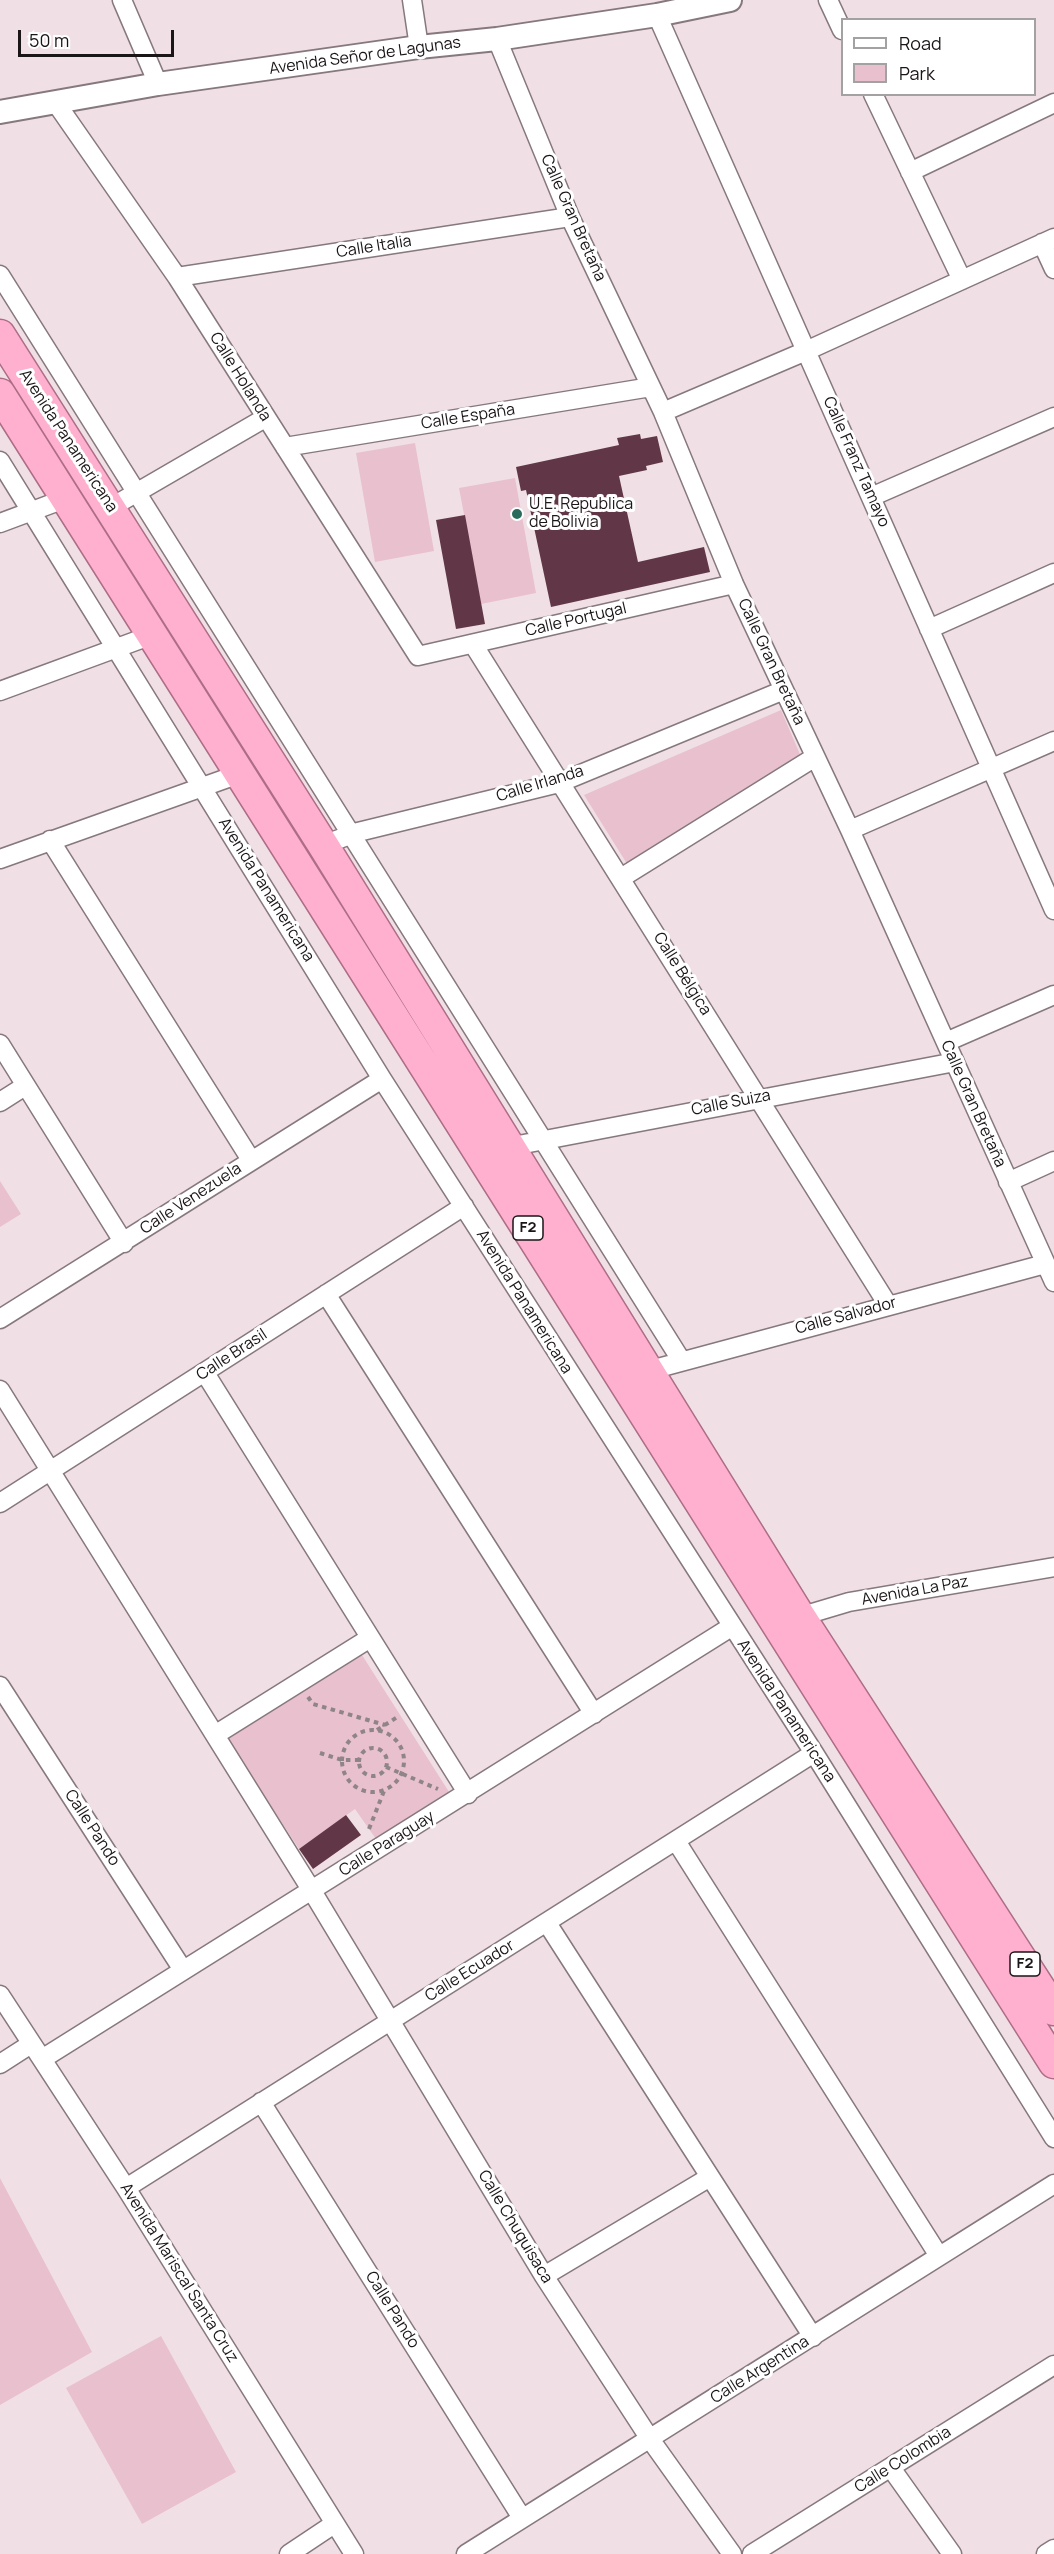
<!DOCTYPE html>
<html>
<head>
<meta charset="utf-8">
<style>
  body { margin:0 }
  #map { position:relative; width:1054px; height:2554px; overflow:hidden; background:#f0e0e5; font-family:Manrope,sans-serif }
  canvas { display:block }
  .legend { position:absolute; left:841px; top:18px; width:195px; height:78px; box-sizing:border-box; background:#fff; border:2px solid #a3a1a2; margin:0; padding:8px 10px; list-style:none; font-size:18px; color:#1a1517 }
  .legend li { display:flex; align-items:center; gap:12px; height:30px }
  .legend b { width:30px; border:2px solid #a3a1a2 }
  .scale { position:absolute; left:18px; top:30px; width:156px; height:27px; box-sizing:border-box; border:3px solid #1a1517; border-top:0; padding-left:8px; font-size:18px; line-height:21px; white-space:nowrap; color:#1a1517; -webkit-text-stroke:4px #fff; paint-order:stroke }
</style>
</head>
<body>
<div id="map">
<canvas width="1054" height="2554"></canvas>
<ul class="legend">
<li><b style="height:8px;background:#fff"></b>Road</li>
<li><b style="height:16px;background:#e9c0ce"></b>Park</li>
</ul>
<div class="scale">50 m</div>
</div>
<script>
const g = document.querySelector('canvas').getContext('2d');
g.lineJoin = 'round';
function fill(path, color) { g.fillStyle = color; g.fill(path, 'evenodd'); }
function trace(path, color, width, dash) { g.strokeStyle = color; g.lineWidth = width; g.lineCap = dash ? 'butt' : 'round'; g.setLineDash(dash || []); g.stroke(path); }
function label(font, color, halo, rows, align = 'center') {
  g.font = font + ' Manrope,sans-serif'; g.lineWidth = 6; g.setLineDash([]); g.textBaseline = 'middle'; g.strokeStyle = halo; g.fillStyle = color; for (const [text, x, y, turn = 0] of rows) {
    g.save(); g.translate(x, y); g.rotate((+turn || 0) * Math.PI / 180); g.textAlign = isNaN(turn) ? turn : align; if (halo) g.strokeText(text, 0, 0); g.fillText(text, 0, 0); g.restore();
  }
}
fill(new Path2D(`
  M 415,443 L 434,551 L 375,562 L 356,453 Z
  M 515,478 L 536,593 L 481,604 L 459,488 Z
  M 781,710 L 802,759 L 629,867 L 584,795 Z
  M 0,1181 L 21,1214 L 0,1227 Z
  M 362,1655 L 451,1795 L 376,1839 L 355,1809 L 299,1849 L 227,1739 Z
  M 0,2178 L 92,2352 L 0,2405 Z
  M 161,2336 L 236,2472 L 142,2524 L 66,2388 Z`), '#e9c0ce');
fill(new Path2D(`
  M 640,434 L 641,439 L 657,436 L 663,462 L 646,466 L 647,470 L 619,476 L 638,562 L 704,547 L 710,572 L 551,607 L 526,490 L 521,491 L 516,467 L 619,445 L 617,438 Z
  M 465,515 L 485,624 L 456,629 L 436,520 Z
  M 346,1815 L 361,1835 L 313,1869 L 299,1849 Z`), '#613747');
const minor = new Path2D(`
  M 122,0 L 158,84
  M 412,0 L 419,47
  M 828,0 L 842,30
  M 657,15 L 1054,910
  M 497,39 L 570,217 L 663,412 L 734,584 L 850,830 L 1054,1282
  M 873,94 L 962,280
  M 56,103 L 177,277 L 418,656 L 734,584
  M 910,172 L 1054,103
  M 1042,243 L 1054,269
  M 0,275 L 681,1360
  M 177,277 L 570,217
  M 663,412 L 806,351 L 1054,238
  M 285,447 L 651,387
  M 0,461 L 382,1079 L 814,1753 L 1054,2138
  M 871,497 L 1054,417
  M 110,508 L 265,418
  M 0,523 L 67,498
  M 929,629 L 1054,573
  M 473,644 L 888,1305
  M 0,691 L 152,635
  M 850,830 L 1054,741
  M 50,840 L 251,1160
  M 323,845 L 358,832 L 559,783 L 784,690
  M 0,859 L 239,774
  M 621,878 L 815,757
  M 946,1042 L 1054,995
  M 0,1044 L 124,1243
  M 0,1102 L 25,1086
  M 508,1147 L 955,1062
  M 1008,1182 L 1054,1161
  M 326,1294 L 594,1714
  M 0,1319 L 382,1079
  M 647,1371 L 1045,1264
  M 205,1373 L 468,1794
  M 0,1390 L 312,1891 L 544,2276 L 650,2439 L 732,2554
  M 0,1503 L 464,1206
  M 792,1619 L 849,1602 L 1054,1567
  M 0,1686 L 183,1970
  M 215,1735 L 370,1638
  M 676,1841 L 939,2256
  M 547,1923 L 813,2337
  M 0,1995 L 126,2188 L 354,2554
  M 42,2059 L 731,1627
  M 0,2064 L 31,2044
  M 261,2102 L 522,2518
  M 126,2188 L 814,1753
  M 544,2276 L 710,2177
  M 891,2468 L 952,2554
  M 289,2554 L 334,2524
  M 466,2554 L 1054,2184
  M 752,2554 L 1054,2365
  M 1046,2554 L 1054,2549`);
const tertiary = new Path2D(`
  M 0,112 L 158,84 L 419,47 L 497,39 L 657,15 L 730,0`);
const trunk = new Path2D(`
  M 0,335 L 323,845 L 799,1615 L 1054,2010
  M 0,394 L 1054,2063`);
trace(minor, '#86787c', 21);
trace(tertiary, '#86787c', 26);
trace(trunk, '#ae6d86', 33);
trace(new Path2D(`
  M 308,1697 L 313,1704 L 385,1725
  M 377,1730 L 399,1716
  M342 1761a31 31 0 1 1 62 0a31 31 0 1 1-62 0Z
  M359 1762a14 14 0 1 1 28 0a14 14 0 1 1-28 0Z
  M 320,1753 L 342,1760 L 360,1760
  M 386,1767 L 438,1789
  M 369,1829 L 384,1791`), '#8f8488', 4, [4.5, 4.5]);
trace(minor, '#fff', 18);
trace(tertiary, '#fff', 22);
trace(trunk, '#feb0ce', 30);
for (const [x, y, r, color] of [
  [517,514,6,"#296c5d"]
]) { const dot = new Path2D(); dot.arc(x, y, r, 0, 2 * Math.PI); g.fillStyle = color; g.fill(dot); trace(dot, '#fff', 2); }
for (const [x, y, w] of [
  [528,1228,30],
  [1025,1964,30]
]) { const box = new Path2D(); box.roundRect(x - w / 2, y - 12, w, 24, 4.5); g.fillStyle = '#fff'; g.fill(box); trace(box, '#1a1517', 1.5); }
label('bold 15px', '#1a1517', null, [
  ["F2",528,1228],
  ["F2",1025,1964]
]);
label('16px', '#1a1517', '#fff', [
  ["Avenida Señor de Lagunas",365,56,-8],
  ["Calle Gran Bretaña",573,218,66],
  ["Calle Italia",374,247,-9],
  ["Calle Holanda",240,377,58],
  ["Calle España",468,417,-9],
  ["Avenida Panamericana",68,441,57],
  ["Calle Franz Tamayo",856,462,66],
  ["Calle Portugal",576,620,-13],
  ["Calle Gran Bretaña",771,662,65],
  ["Calle Irlanda",540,784,-17],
  ["Avenida Panamericana",266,890,58],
  ["Calle Bélgica",682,974,58],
  ["Calle Suiza",731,1103,-11],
  ["Calle Gran Bretaña",973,1104,66],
  ["Calle Venezuela",191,1199,-33],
  ["Avenida Panamericana",524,1302,58],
  ["Calle Salvador",846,1316,-15],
  ["Calle Brasil",232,1355,-33],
  ["Avenida La Paz",915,1591,-10],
  ["Avenida Panamericana",786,1711,57],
  ["Calle Pando",92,1828,57],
  ["Calle Paraguay",387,1844,-32],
  ["Calle Ecuador",470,1971,-32],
  ["Calle Chuquisaca",515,2227,59],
  ["Avenida Mariscal Santa Cruz",179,2273,58],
  ["Calle Pando",392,2310,58],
  ["Calle Argentina",760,2370,-32],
  ["Calle Colombia",903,2460,-32]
]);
label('16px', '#1a1517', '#fff', [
  ["U.E. Republica",529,505],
  ["de Bolivia",529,523]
], 'left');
</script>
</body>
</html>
